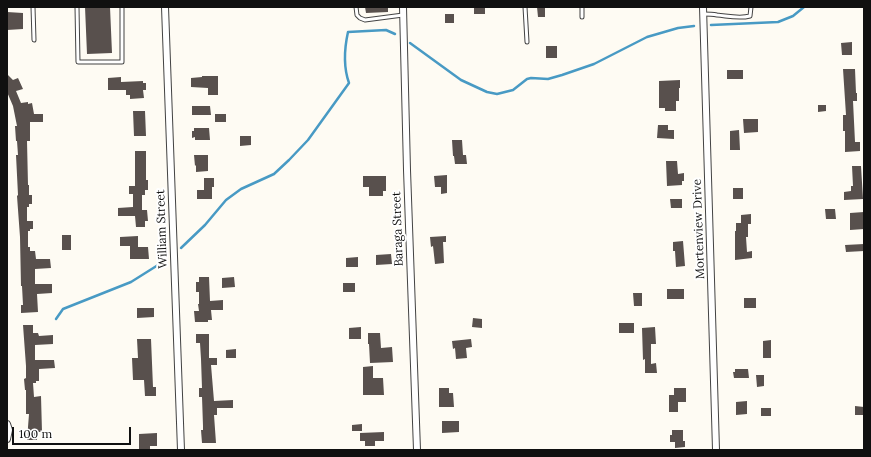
<!DOCTYPE html>
<html>
<head>
<meta charset="utf-8">
<style>
  body { margin:0 }
  #map { position:relative; width:871px; height:457px; overflow:hidden; background:#fefbf3; font-family:Lora,serif }
  canvas { display:block }
  .frame { position:absolute; inset:0; border:8px solid #101010; pointer-events:none }
  .scale { position:absolute; left:12px; top:427px; width:119px; height:18px; box-sizing:border-box; border:2px solid #101010; border-top:0; padding-left:5px; font-size:12px; line-height:14px; white-space:nowrap; color:#101010; -webkit-text-stroke:3px #fff; paint-order:stroke }
</style>
</head>
<body>
<div id="map">
<canvas width="871" height="457"></canvas>
<div class="frame"></div>
<div class="scale">100 m</div>
</div>
<script>
const g = document.querySelector('canvas').getContext('2d');
g.lineJoin = 'round';
function trace(path, color, width, dash) { g.strokeStyle = color; g.lineWidth = width; g.lineCap = dash ? 'butt' : 'round'; g.setLineDash(dash || []); g.stroke(path); }
function fill(path, color) { g.fillStyle = color; g.fill(path, 'evenodd'); }
function label(font, color, halo, rows, align = 'center') {
  g.font = font + ' Lora,serif'; g.lineWidth = 4; g.setLineDash([]); g.textBaseline = 'middle'; g.strokeStyle = halo; g.fillStyle = color; for (const [text, x, y, turn = 0] of rows) {
    g.save(); g.translate(x, y); g.rotate((+turn || 0) * Math.PI / 180); g.textAlign = isNaN(turn) ? turn : align; if (halo) g.strokeText(text, 0, 0); g.fillText(text, 0, 0); g.restore();
  }
}
trace(new Path2D(`
  M 711,25 L 778,22 L 793,16 L 804,7
  M 410,43 L 461,80 L 487,92 L 497,94 L 513,90 L 527,79 L 531,78 L 548,79 L 562,75 L 594,64 L 647,37 L 678,28 L 694,26
  M 181,248 L 205,225 L 226,200 L 241,189 L 274,174 L 289,160 L 308,140 L 349,83 C 343,66 344,50 348,32 L 386,30 L 395,34
  M 56,319 L 63,309 L 131,282 L 166,260`), '#489ac4', 2.5);
fill(new Path2D(`
  M 85,7 L 110,7 L 112,53 L 87,54 Z
  M 365,7 L 388,7 L 388,12 L 366,13 Z
  M 474,7 L 485,7 L 485,14 L 474,14 Z
  M 537,7 L 545,7 L 545,17 L 538,17 Z
  M 7,12 L 23,13 L 23,29 L 7,30 Z
  M 445,14 L 454,14 L 454,23 L 445,23 Z
  M 852,42 L 852,55 L 842,55 L 841,43 Z
  M 546,46 L 557,46 L 557,58 L 546,58 Z
  M 843,69 L 855,69 L 856,93 L 857,93 L 857,101 L 853,101 L 855,142 L 860,142 L 860,151 L 845,152 L 845,131 L 843,131 L 843,115 L 846,115 Z
  M 727,70 L 743,70 L 743,79 L 727,79 Z
  M 7,74 L 13,80 L 18,78 L 23,89 L 16,91 L 21,103 L 28,102 L 28,104 L 32,103 L 34,114 L 43,114 L 43,122 L 30,122 L 30,141 L 27,141 L 28,185 L 29,185 L 29,195 L 32,195 L 32,204 L 29,204 L 29,207 L 27,207 L 27,221 L 33,221 L 33,229 L 30,229 L 30,231 L 28,231 L 28,247 L 30,247 L 30,251 L 35,251 L 36,259 L 50,259 L 51,268 L 35,269 L 35,284 L 52,284 L 52,293 L 37,294 L 38,312 L 21,313 L 21,305 L 23,305 L 22,286 L 21,286 L 20,237 L 17,196 L 18,195 L 16,155 L 18,155 L 17,141 L 16,141 L 15,126 L 17,126 L 13,106 L 7,92 Z
  M 202,76 L 218,76 L 218,95 L 208,95 L 208,88 L 191,87 L 191,78 L 202,77 Z
  M 121,77 L 121,82 L 143,81 L 143,83 L 146,83 L 146,90 L 143,90 L 144,98 L 130,99 L 130,95 L 126,95 L 126,90 L 108,90 L 108,78 Z
  M 680,80 L 680,88 L 679,88 L 679,101 L 676,101 L 676,111 L 665,111 L 665,108 L 659,108 L 659,81 Z
  M 818,105 L 826,105 L 826,111 L 818,112 Z
  M 192,106 L 210,106 L 211,115 L 192,115 Z
  M 133,111 L 145,111 L 146,136 L 134,136 Z
  M 215,114 L 226,114 L 226,122 L 215,122 Z
  M 743,119 L 758,119 L 758,132 L 744,133 Z
  M 658,125 L 668,125 L 668,130 L 674,130 L 674,139 L 657,138 Z
  M 194,128 L 209,128 L 210,140 L 195,140 L 195,137 L 192,138 L 192,131 L 194,131 Z
  M 739,130 L 740,150 L 730,150 L 730,131 Z
  M 240,136 L 251,136 L 251,145 L 240,146 Z
  M 452,140 L 462,140 L 463,155 L 466,155 L 467,164 L 455,164 L 454,156 L 453,156 Z
  M 135,151 L 146,151 L 146,180 L 148,180 L 148,190 L 145,190 L 145,195 L 142,195 L 142,210 L 147,210 L 148,221 L 145,221 L 145,227 L 136,227 L 135,216 L 118,216 L 118,208 L 133,207 L 133,194 L 129,194 L 129,186 L 135,186 Z
  M 194,155 L 208,155 L 208,171 L 196,172 L 196,165 L 195,166 Z
  M 666,161 L 677,161 L 678,174 L 684,173 L 684,181 L 682,181 L 682,185 L 667,186 Z
  M 852,166 L 861,166 L 863,199 L 844,200 L 844,192 L 851,191 L 851,186 L 853,186 Z
  M 447,175 L 447,193 L 441,194 L 441,187 L 435,187 L 434,176 Z
  M 363,176 L 386,176 L 386,191 L 383,191 L 383,196 L 369,196 L 369,187 L 363,187 Z
  M 204,178 L 214,178 L 214,187 L 212,187 L 212,199 L 197,199 L 197,190 L 204,190 Z
  M 733,188 L 743,188 L 743,199 L 733,199 Z
  M 670,199 L 682,199 L 682,208 L 671,208 Z
  M 825,209 L 835,209 L 836,219 L 826,219 Z
  M 864,212 L 864,229 L 850,230 L 850,213 Z
  M 751,214 L 751,224 L 748,224 L 748,237 L 746,237 L 747,252 L 752,251 L 752,258 L 735,260 L 735,231 L 736,231 L 736,223 L 741,223 L 741,215 Z
  M 62,235 L 71,235 L 71,250 L 62,250 Z
  M 138,236 L 138,247 L 148,247 L 149,259 L 130,259 L 130,246 L 120,246 L 120,237 Z
  M 446,236 L 446,242 L 443,242 L 444,263 L 435,264 L 433,246 L 431,247 L 430,237 Z
  M 683,241 L 685,266 L 676,267 L 675,251 L 673,251 L 673,242 Z
  M 864,244 L 864,251 L 846,252 L 845,245 Z
  M 391,254 L 392,264 L 376,265 L 376,255 Z
  M 358,257 L 358,267 L 346,267 L 346,258 Z
  M 199,277 L 209,277 L 210,301 L 223,300 L 223,310 L 211,310 L 212,320 L 208,320 L 208,322 L 195,322 L 194,311 L 199,311 L 198,304 L 199,304 L 199,292 L 196,292 L 196,282 L 199,282 Z
  M 234,277 L 235,287 L 222,288 L 222,278 Z
  M 343,283 L 355,283 L 355,292 L 343,292 Z
  M 667,289 L 684,289 L 684,299 L 667,299 Z
  M 633,293 L 642,293 L 642,306 L 634,306 Z
  M 744,298 L 756,298 L 756,308 L 744,308 Z
  M 137,308 L 154,308 L 154,317 L 137,318 Z
  M 473,318 L 482,319 L 482,328 L 472,327 Z
  M 619,323 L 634,323 L 634,333 L 619,333 Z
  M 23,325 L 33,325 L 33,333 L 38,333 L 39,336 L 53,335 L 53,344 L 35,345 L 35,360 L 54,360 L 55,368 L 39,369 L 39,381 L 36,381 L 36,383 L 33,383 L 34,397 L 41,396 L 42,432 L 38,432 L 38,433 L 37,433 L 37,440 L 27,440 L 29,414 L 26,414 L 26,390 L 25,390 L 24,379 L 26,378 L 26,366 Z
  M 361,327 L 361,339 L 349,339 L 349,328 Z
  M 655,327 L 656,344 L 651,344 L 651,364 L 656,363 L 657,373 L 645,373 L 645,359 L 643,360 L 642,328 Z
  M 368,333 L 380,333 L 381,348 L 392,347 L 393,362 L 370,363 L 369,344 L 368,344 Z
  M 196,334 L 209,334 L 209,358 L 217,358 L 217,365 L 211,365 L 214,401 L 233,400 L 233,408 L 217,408 L 217,415 L 214,415 L 216,443 L 202,443 L 201,430 L 203,430 L 203,426 L 202,397 L 199,397 L 199,388 L 202,388 L 201,359 L 200,343 L 196,343 Z
  M 137,339 L 151,339 L 153,387 L 156,387 L 156,396 L 145,396 L 144,380 L 133,380 L 132,358 L 138,358 Z
  M 471,339 L 472,347 L 466,348 L 467,358 L 456,359 L 455,348 L 453,349 L 452,341 Z
  M 771,340 L 771,358 L 763,358 L 763,341 Z
  M 236,349 L 236,358 L 226,358 L 226,350 Z
  M 373,366 L 373,378 L 383,378 L 384,395 L 363,395 L 363,367 Z
  M 735,369 L 748,369 L 749,378 L 734,378 L 733,372 L 735,372 Z
  M 756,375 L 764,375 L 764,386 L 757,387 Z
  M 439,388 L 449,388 L 449,393 L 453,393 L 454,407 L 439,407 Z
  M 674,388 L 686,388 L 686,402 L 678,402 L 678,412 L 669,412 L 669,395 L 674,395 Z
  M 747,401 L 747,414 L 736,415 L 736,402 Z
  M 855,406 L 864,407 L 864,415 L 855,415 Z
  M 761,408 L 771,408 L 771,416 L 761,416 Z
  M 442,421 L 459,421 L 459,432 L 442,433 Z
  M 362,424 L 362,431 L 352,431 L 352,425 Z
  M 672,430 L 683,430 L 683,441 L 685,441 L 685,447 L 675,448 L 675,442 L 670,442 L 670,435 L 672,435 Z
  M 384,432 L 384,441 L 375,441 L 375,446 L 365,446 L 365,441 L 360,441 L 360,433 Z
  M 157,433 L 157,446 L 150,446 L 150,450 L 139,450 L 139,434 Z`), '#58504d');
const service = new Path2D(`
  M 33,7 L 34,40
  M 77,7 L 78,62 L 122,62 L 122,7
  M 356,7 L 357,15 L 360,18 L 365,20 L 403,15
  M 525,7 L 527,42
  M 582,7 L 582,17
  M 703,14 C 708,14 712,14 717,15 C 728,16 739,19 750,16 L 751,7`);
const minor = new Path2D(`
  M 165,7 L 181,450
  M 403,7 L 407,170 L 417,450
  M 703,7 L 716,450
  M 7,424 L 9,430 L 7,439`);
trace(service, '#434343', 5);
trace(minor, '#434343', 8);
trace(service, '#fff', 3);
trace(minor, '#fff', 6);
label('12px', '#101010', '#fff', [
  ["William Street",162,229,-92],
  ["Baraga Street",398,229,-92],
  ["Mortenview Drive",699,229,-92]
]);
</script>
</body>
</html>
